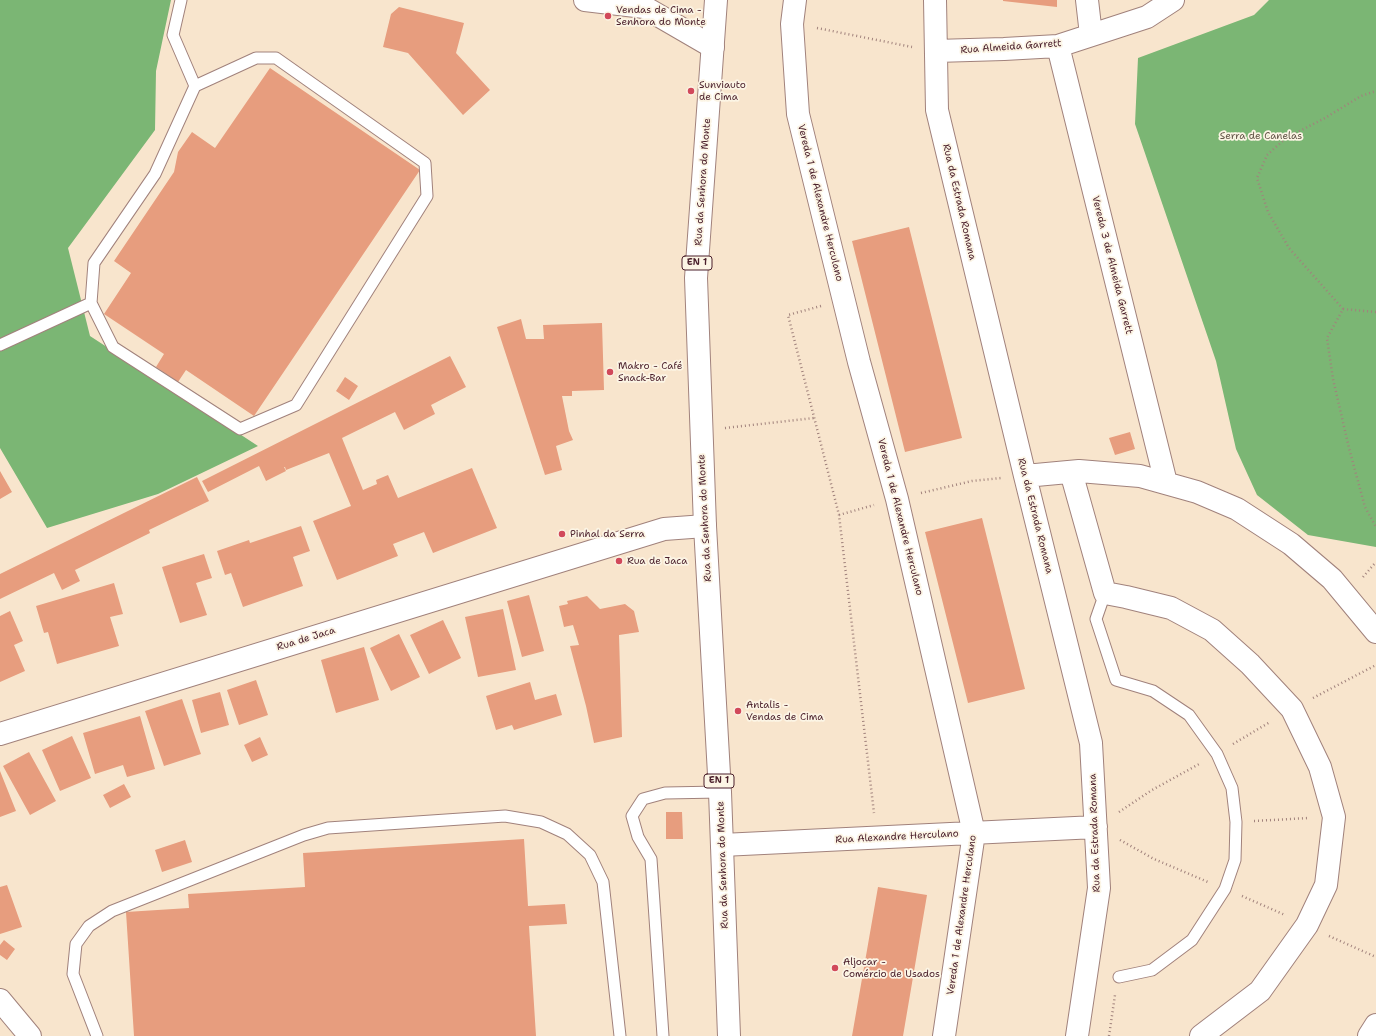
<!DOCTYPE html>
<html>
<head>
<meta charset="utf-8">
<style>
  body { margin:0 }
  canvas { display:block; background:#f8e5cd }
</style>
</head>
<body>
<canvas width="1376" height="1036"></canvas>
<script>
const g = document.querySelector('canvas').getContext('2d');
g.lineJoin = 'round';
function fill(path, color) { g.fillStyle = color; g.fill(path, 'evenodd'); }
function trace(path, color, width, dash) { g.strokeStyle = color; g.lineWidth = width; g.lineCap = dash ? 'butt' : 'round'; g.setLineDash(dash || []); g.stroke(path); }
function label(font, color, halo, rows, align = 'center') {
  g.font = font + ' "Shantell Sans",sans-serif'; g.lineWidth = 3.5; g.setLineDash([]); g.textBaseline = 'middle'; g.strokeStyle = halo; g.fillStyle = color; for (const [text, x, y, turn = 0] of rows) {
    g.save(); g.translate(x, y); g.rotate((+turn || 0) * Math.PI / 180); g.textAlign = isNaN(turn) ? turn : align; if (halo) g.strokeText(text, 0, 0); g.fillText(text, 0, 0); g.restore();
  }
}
fill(new Path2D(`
  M 0,0 L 171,0 L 156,71 L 155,130 L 68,248 L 90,336 L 258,446 L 158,494 L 47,528 L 0,448 Z
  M 1269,0 L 1376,0 L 1376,547 L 1308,535 L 1257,495 L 1236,449 L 1216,361 L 1135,124 L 1138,58 L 1254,15 Z`), '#7bb674');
fill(new Path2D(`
  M 1003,0 L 1057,0 L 1057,7 L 1003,1 Z
  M 399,7 L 464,23 L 456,53 L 490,90 L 463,115 L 408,53 L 383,47 L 391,14 Z
  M 270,68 L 420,170 L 254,416 L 186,370 L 178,382 L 156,367 L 164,354 L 104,314 L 131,273 L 114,261 L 174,172 L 178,152 L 192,132 L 215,148 Z
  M 909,227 L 962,438 L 905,452 L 852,241 Z
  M 521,319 L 526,339 L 544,339 L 543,325 L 602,323 L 604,390 L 572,391 L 572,396 L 562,396 L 569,431 L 573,440 L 556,446 L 562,470 L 545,475 L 497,327 Z
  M 450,356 L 466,387 L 431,405 L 435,414 L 404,430 L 395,412 L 342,438 L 363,490 L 377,484 L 376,480 L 388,475 L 398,498 L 472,468 L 497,528 L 433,553 L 424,532 L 393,544 L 398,556 L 337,580 L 313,521 L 351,506 L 329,453 L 286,470 L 285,467 L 284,467 L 286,471 L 266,481 L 259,466 L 208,492 L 202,481 Z
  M 345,377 L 358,386 L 349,400 L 336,391 Z
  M 1130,432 L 1135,449 L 1115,455 L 1109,438 Z
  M 0,471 L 12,492 L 0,499 Z
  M 197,477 L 209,501 L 149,530 L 150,533 L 75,570 L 80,581 L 62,590 L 54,573 L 0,599 L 0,574 Z
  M 982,518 L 1025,689 L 968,703 L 925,532 Z
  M 301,526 L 310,551 L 293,557 L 303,586 L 243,607 L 231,573 L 225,575 L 217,551 L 249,540 L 250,543 Z
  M 204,554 L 212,578 L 196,583 L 207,615 L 180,623 L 162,567 Z
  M 114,583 L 123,614 L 110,617 L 119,646 L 57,664 L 48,632 L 44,633 L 36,606 Z
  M 529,595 L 544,651 L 522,657 L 507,601 Z
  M 587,596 L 600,609 L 625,604 L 634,611 L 639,632 L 619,635 L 622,737 L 594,743 L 586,706 L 570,646 L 579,645 L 573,625 L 564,627 L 559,606 L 568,604 L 567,601 Z
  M 503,609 L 516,670 L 478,677 L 465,617 Z
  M 10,611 L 23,641 L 14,645 L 25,671 L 0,682 L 0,616 Z
  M 443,620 L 461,658 L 429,674 L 410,635 Z
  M 399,634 L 420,677 L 391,691 L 370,648 Z
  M 364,647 L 379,700 L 336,713 L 321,660 Z
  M 256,680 L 268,715 L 239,725 L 227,690 Z
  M 530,682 L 535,700 L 556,694 L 562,715 L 514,730 L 512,725 L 496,730 L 486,696 Z
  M 220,692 L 229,725 L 201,733 L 192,700 Z
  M 182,699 L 201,754 L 164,766 L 145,711 Z
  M 140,716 L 155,769 L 127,777 L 123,765 L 95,774 L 83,733 Z
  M 72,736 L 91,778 L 60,791 L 42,750 Z
  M 260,737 L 268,755 L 252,762 L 244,745 Z
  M 29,752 L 56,801 L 30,815 L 3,766 Z
  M 0,771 L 16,811 L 0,817 Z
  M 124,784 L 131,797 L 110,808 L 103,795 Z
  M 666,812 L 682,812 L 683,839 L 666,839 Z
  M 524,839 L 528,906 L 565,904 L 567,924 L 529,926 L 536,1036 L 134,1036 L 126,912 L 189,908 L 188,894 L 305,887 L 303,853 Z
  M 185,840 L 192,862 L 162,872 L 155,850 Z
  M 7,885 L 22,927 L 0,934 L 0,887 Z
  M 878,887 L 927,895 L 903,1036 L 852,1036 Z
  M 4,940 L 15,949 L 7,960 L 0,955 L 0,945 Z`), '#e79d7e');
const lane = new Path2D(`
  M 181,0 L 173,35 L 195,86 L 155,174 L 94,263 L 91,303 L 113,347 L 240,429 L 296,405 L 427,196 L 425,163 L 276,58 L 256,58 L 195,86
  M 0,345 L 91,303
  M 1105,593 L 1096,619 L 1116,680 L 1153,691 L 1189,715 L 1217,754 L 1232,788 L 1236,822 L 1235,860 L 1225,889 L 1192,940 L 1152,970 L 1119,977
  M 97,1036 L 73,974 L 76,944 L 89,926 L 112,911 L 304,835 L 328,828 L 505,816 L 541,822 L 567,834 L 590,855 L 603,882 L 620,1036
  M 663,1036 L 651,859 L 638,837 L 632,816 L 643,799 L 665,793 L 720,792`);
const street = new Path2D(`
  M 795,0 L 792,24 L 798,114 L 859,362 L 897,499 L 974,833 L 944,1036
  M 935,0 L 937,110 L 1025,476 L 1091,743 L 1099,888 L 1077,1036
  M 1087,0 L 1091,35
  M 1058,46 L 1166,483
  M 936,51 L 1004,49 L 1058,46 L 1147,17 L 1173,0
  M 1071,472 L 1105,593 L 1126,597 L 1171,608 L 1212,630 L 1250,664 L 1292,709 L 1320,767 L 1334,817 L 1326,885 L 1307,925 L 1260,991 L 1201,1036
  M 1025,476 L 1079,471 L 1140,476 L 1197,492 L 1237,509 L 1291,544 L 1332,579 L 1376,632
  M 722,845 L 1096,827
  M 0,1000 L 30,1036
  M 1369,1036 L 1376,1025`);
const secondary = new Path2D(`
  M 585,0 L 644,7 L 713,47
  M 0,734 L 664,529 L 705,526`);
const primary = new Path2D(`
  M 716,0 L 696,278 L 705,526 L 720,792 L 729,1036`);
trace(lane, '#a1827c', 13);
trace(street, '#a1827c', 24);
trace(secondary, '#a1827c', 24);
trace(primary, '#a1827c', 24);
trace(new Path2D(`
  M 817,28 L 912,47
  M 821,306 L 788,315 L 839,515 L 874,813
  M 1343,309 L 1289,248 L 1268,212 L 1257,178 L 1267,155 L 1286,138 L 1325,118 L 1361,96 L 1376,91
  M 1376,312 L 1343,309 L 1327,338 L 1333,379 L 1349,448 L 1365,507 L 1376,527
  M 725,428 L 814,418
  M 921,493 L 972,481 L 1001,478
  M 839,515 L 874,505
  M 1363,577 L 1376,562
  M 1313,698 L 1376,665
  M 1233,744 L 1270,722
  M 1119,812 L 1152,790 L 1201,763
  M 1254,821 L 1309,818
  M 1120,840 L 1154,859 L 1208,882
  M 1242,896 L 1285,915
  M 1329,936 L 1376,957
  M 1109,1036 L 1115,995`), '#a1827c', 2.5, [1, 3]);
trace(lane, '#fff', 11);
trace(street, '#fff', 22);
trace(secondary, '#fff', 22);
trace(primary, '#fff', 22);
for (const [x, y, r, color] of [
  [608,16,4,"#d1495b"],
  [691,91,4,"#d1495b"],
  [610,372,4,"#d1495b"],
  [562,534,4,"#d1495b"],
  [619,561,4,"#d1495b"],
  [738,711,4,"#d1495b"],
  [835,968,4,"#d1495b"]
]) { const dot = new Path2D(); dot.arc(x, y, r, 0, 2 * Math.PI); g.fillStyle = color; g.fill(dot); trace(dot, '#fcf5e5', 1.5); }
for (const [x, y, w] of [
  [697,263,30],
  [719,781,30]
]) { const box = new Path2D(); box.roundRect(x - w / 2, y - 7, w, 14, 3); g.fillStyle = '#fcf5e5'; g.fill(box); trace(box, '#4a1f2b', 1); }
label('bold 9px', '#4a1f2b', null, [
  ["EN 1",697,263],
  ["EN 1",719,781]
]);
label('10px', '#4a1f2b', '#fcf5e5', [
  ["Vendas de Cima -",616,10],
  ["Senhora do Monte",616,22],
  ["Sunviauto",699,85],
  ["de Cima",699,97],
  ["Makro - Café",618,366],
  ["Snack-Bar",618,378],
  ["Pinhal da Serra",570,534],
  ["Rua de Jaca",627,561],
  ["Antalis -",746,705],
  ["Vendas de Cima",746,717],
  ["Aljocar -",843,962],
  ["Comércio de Usados",843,974]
], 'left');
label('10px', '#4a1f2b', '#fcf5e5', [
  ["Rua Almeida Garrett",1011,47,-4],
  ["Rua da Senhora do Monte",703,182,-86],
  ["Rua da Estrada Romana",959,202,77],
  ["Vereda 1 de Alexandre Herculano",820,203,76],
  ["Vereda 3 de Almeida Garrett",1112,265,76],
  ["Rua da Estrada Romana",1035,516,76],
  ["Vereda 1 de Alexandre Herculano",900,517,76],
  ["Rua da Senhora do Monte",705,518,-93],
  ["Rua de Jaca",306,639,-17],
  ["Rua da Estrada Romana",1095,833,-92],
  ["Rua Alexandre Herculano",897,837,-3],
  ["Rua da Senhora do Monte",723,865,-92],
  ["Vereda 1 de Alexandre Herculano",962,915,-82]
]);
label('10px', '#625547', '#fcf5e5', [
  ["Serra de Canelas",1261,136]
]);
</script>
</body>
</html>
